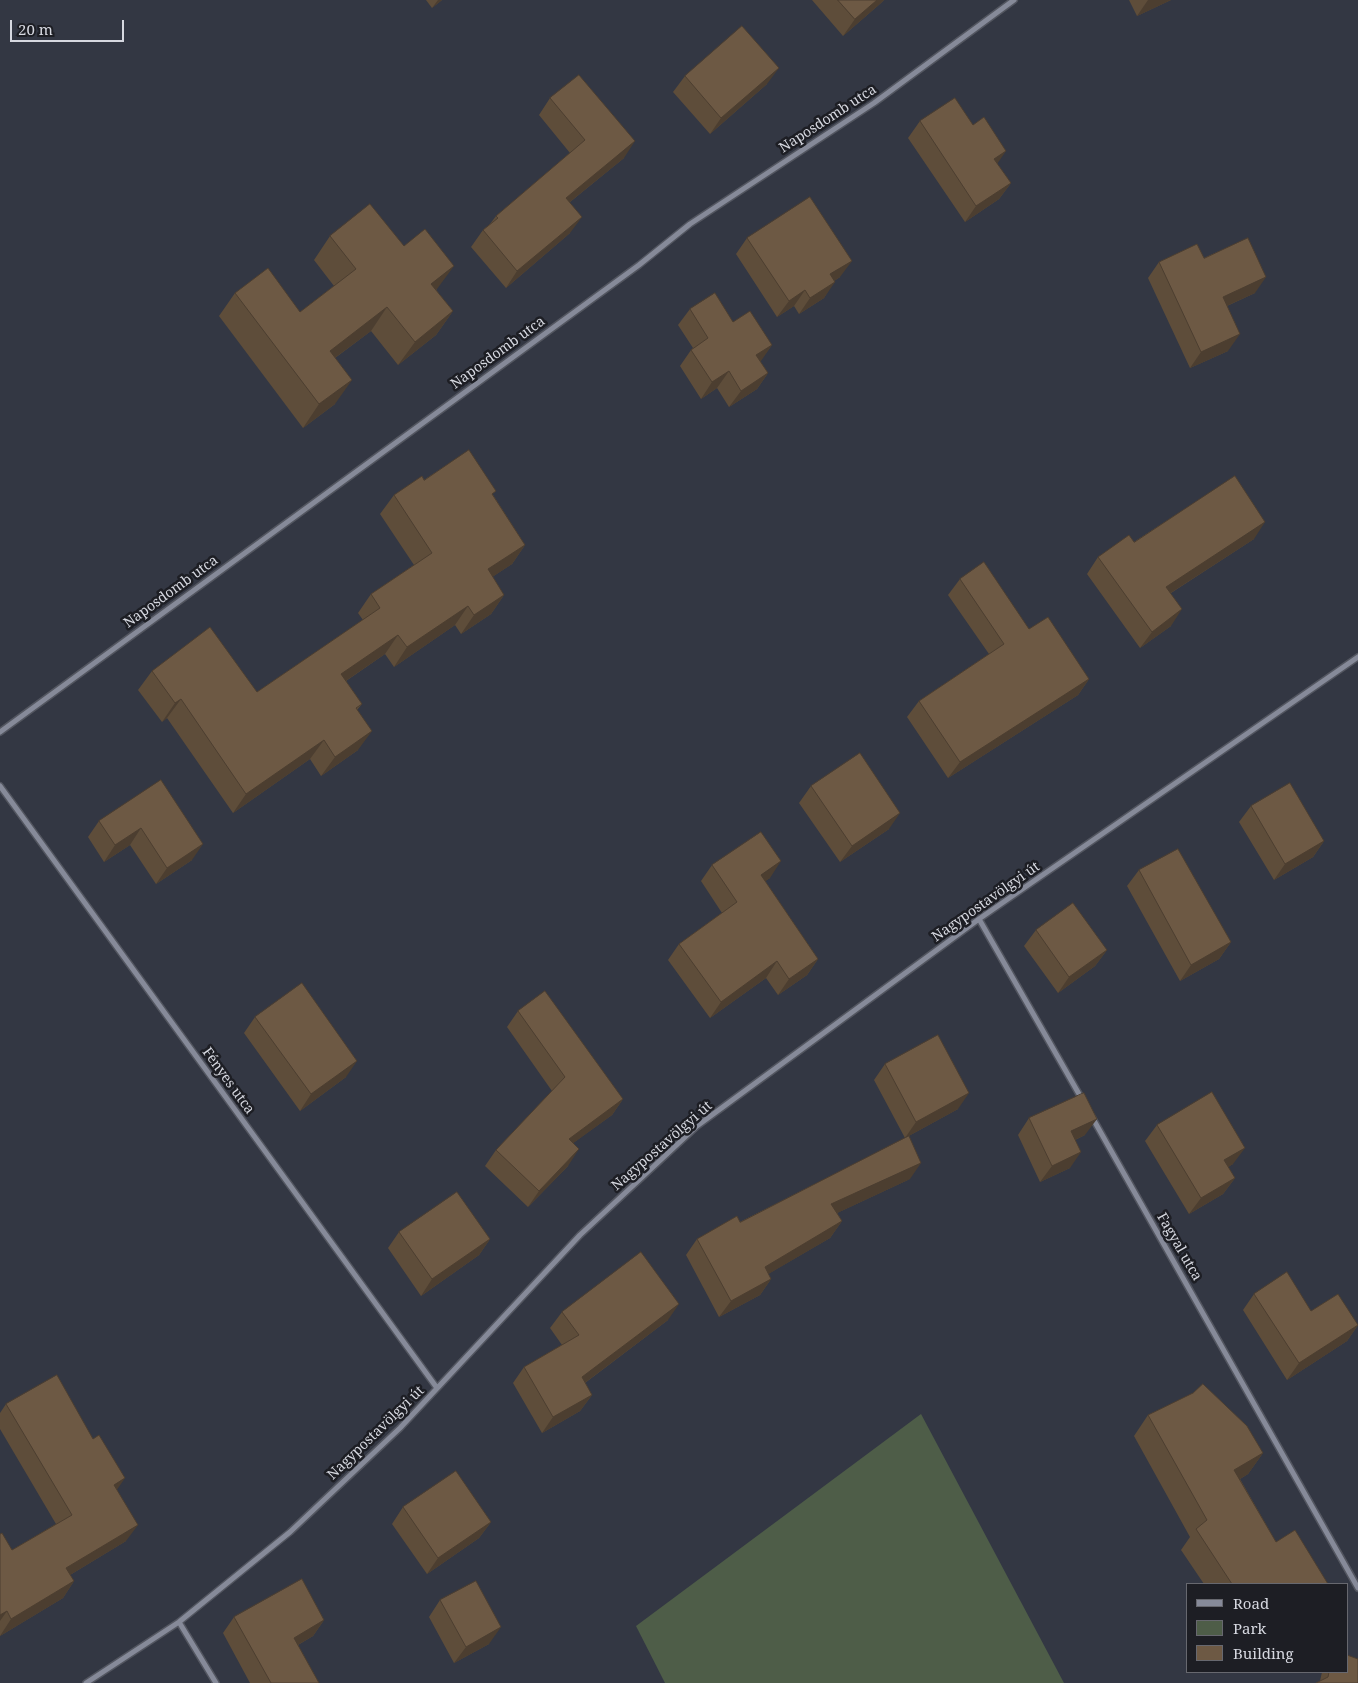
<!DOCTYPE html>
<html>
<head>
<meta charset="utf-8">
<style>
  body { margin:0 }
  #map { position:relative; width:1358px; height:1683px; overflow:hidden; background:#333743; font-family:"Noto Serif",serif }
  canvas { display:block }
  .legend { position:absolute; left:1186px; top:1583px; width:162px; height:90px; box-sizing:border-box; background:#1d1e24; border:1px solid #67686f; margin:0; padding:6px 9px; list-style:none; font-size:15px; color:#d6d8e0 }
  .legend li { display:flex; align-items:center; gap:10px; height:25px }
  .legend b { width:25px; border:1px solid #67686f }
  .scale { position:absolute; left:10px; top:20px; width:114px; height:22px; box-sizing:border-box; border:2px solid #d6d8e0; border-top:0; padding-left:6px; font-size:15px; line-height:18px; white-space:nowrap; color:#d6d8e0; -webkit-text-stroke:4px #1d1e24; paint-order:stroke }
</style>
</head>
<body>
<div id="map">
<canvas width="1358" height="1683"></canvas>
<ul class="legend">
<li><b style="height:6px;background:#868a99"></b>Road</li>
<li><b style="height:14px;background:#4e5d48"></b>Park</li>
<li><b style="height:14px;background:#6d5944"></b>Building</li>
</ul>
<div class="scale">20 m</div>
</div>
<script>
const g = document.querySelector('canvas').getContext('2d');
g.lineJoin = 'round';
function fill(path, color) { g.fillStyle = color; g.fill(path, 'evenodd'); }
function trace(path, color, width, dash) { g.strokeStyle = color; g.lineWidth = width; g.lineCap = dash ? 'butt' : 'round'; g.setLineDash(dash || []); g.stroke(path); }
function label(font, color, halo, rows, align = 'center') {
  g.font = font + ' "Noto Serif",serif'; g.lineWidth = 5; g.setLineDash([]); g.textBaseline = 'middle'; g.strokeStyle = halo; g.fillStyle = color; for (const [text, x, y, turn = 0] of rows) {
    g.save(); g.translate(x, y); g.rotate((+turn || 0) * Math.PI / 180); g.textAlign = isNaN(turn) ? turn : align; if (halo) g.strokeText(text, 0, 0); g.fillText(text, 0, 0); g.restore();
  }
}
fill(new Path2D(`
  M 921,1414 L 1064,1683 L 665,1683 L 636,1626 Z`), '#4e5d48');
const minor = new Path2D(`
  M 0,732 L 639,265 L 690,224 L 874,103 L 1014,0
  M 0,786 L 437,1388
  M 979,919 L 1083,1101
  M 1092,1117 L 1358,1588
  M 179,1622 L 216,1683
  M 86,1683 L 179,1622 L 290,1532 L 400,1428 L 580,1235 L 697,1126 L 979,919 L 1358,657`);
trace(minor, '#535660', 8);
trace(minor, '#868a99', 5);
fill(new Path2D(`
  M 426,0 L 442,0 L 432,8 Z
  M 812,0 L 884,0 L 881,3 L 843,36 Z
  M 1129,0 L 1171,0 L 1137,16 Z
  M 685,76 L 767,84 L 710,134 L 673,92 Z
  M 550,98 L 624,158 L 570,202 L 570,233 L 506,288 L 471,247 L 483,230 L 490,224 L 496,216 L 570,153 L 539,115 Z
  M 920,121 L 973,125 L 997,164 L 1011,183 L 999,199 L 965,222 L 908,138 Z
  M 330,236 L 437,289 L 436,290 L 453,311 L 436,335 L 398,365 L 371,331 L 335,358 L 335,404 L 303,428 L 219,316 L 235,293 L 300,312 L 334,286 L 314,260 Z
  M 747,238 L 840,277 L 834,281 L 824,298 L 799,314 L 794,306 L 777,317 L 736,254 Z
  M 1204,258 L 1255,293 L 1227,306 L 1228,351 L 1190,368 L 1148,278 L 1159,262 Z
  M 690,309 L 733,322 L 772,345 L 760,361 L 768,373 L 757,389 L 729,407 L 717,388 L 701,399 L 680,366 L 691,350 L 693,348 L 678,325 Z
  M 424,480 L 493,495 L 525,545 L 512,564 L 492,577 L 504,595 L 491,614 L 461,634 L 455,625 L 394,667 L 385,654 L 346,681 L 362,704 L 357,710 L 358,750 L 321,776 L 310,759 L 233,813 L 167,718 L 162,722 L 138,690 L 152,671 L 257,692 L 363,620 L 358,613 L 371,594 L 414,565 L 380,514 L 394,495 Z
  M 1254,539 L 1171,593 L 1171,626 L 1140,648 L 1087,574 L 1098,557 L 1134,542 Z
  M 960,579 L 1029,629 L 1089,679 L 1078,695 L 948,778 L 907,717 L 919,701 L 989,654 L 948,595 Z
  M 161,780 L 192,860 L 156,884 L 130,845 L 104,862 L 88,837 L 99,821 Z
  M 811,786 L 889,829 L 840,862 L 799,803 Z
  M 1251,806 L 1324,841 L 1313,857 L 1274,880 L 1239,822 Z
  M 712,865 L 770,878 L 765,881 L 818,959 L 807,975 L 778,995 L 766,978 L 710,1018 L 668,960 L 679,944 L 722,913 L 701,881 Z
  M 1139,870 L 1231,942 L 1219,959 L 1180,981 L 1127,886 Z
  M 1036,930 L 1107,950 L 1095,966 L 1058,993 L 1024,946 Z
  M 518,1011 L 623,1099 L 612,1115 L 573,1143 L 568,1166 L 528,1207 L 485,1166 L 496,1150 L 552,1091 L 507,1027 Z
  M 255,1017 L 346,1077 L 300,1111 L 244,1033 Z
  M 885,1064 L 958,1109 L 905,1138 L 874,1080 Z
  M 1029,1118 L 1085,1135 L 1075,1140 L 1070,1168 L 1040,1182 L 1018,1135 Z
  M 1157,1125 L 1233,1164 L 1228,1167 L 1235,1178 L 1223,1194 L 1189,1214 L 1145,1141 Z
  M 910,1179 L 837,1213 L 842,1221 L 830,1238 L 768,1274 L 771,1279 L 760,1295 L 719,1317 L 686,1255 L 697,1239 L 740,1222 Z
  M 399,1232 L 490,1239 L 479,1255 L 421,1296 L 388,1248 Z
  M 1254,1294 L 1311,1311 L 1358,1325 L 1347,1341 L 1287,1380 L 1243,1310 Z
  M 562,1312 L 668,1320 L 585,1383 L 592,1395 L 580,1411 L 542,1433 L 513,1383 L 524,1367 L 562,1345 L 550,1328 Z
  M 6,1404 L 117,1490 L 126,1541 L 70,1575 L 74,1581 L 63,1598 L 0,1636 L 0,1534 L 12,1550 L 56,1524 L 0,1429 L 0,1413 Z
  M 1148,1415 L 1263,1453 L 1248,1474 L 1240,1479 L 1276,1542 L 1328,1584 L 1204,1584 L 1181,1550 L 1190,1537 L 1134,1436 Z
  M 403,1507 L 491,1522 L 479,1538 L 427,1574 L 392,1524 Z
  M 440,1600 L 489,1644 L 454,1663 L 429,1617 Z
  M 234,1617 L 324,1620 L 313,1636 L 298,1645 L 319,1683 L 250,1683 L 223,1633 Z
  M 1322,1672 L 1347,1672 L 1358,1683 L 1320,1681 Z`), '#5e4d3a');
fill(new Path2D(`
  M 438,0 L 442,0 L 432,8 Z
  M 877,0 L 884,0 L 881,3 L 843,36 L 855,19 Z
  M 1148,0 L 1171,0 L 1137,16 Z
  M 779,68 L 767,84 L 710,134 L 721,118 Z
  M 635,141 L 624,158 L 555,214 L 566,198 Z
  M 1006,151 L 995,167 L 994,159 Z
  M 1011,183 L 999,199 L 965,222 L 976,206 Z
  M 582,217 L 570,233 L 506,288 L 517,271 Z
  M 852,261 L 840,277 L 819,291 L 830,274 Z
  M 454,266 L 437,289 L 414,307 L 431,284 Z
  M 1266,277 L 1255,293 L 1211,313 L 1223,297 Z
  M 835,282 L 824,298 L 799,314 L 810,298 Z
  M 805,290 L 794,306 L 777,317 L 789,301 Z
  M 387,307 L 371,331 L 313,374 L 330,351 Z
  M 453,311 L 436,335 L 398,365 L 415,342 Z
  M 1240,334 L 1228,351 L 1190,368 L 1201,352 Z
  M 772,345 L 761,361 L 745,371 L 756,355 Z
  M 729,371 L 717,388 L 701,399 L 712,382 Z
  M 768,373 L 757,389 L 729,407 L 741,391 Z
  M 352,380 L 335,404 L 303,428 L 319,404 Z
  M 1265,522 L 1254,539 L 1155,603 L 1166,587 Z
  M 525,545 L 512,564 L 474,589 L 488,569 Z
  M 504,595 L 491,614 L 461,634 L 474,615 Z
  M 468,606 L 455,625 L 394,667 L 407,647 Z
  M 1182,609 L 1171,626 L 1140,648 L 1152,632 Z
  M 398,635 L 385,654 L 328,693 L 341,674 Z
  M 1089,679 L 1078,695 L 948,778 L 960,762 Z
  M 181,699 L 167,718 L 162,722 L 175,703 Z
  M 372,731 L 358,750 L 321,776 L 335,757 Z
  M 324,740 L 310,759 L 233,813 L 246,794 Z
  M 900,813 L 889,829 L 840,862 L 852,846 Z
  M 141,828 L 130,845 L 104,862 L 115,845 Z
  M 1324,841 L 1313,857 L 1274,880 L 1285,864 Z
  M 203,844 L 192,860 L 156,884 L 167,868 Z
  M 781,861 L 770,878 L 750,892 L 761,875 Z
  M 1231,942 L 1219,959 L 1180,981 L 1191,965 Z
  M 1107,950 L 1095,966 L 1058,993 L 1069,977 Z
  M 818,959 L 807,975 L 778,995 L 789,979 Z
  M 777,961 L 766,978 L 710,1018 L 721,1002 Z
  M 357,1061 L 346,1077 L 300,1111 L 311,1094 Z
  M 969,1093 L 958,1109 L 905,1138 L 916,1122 Z
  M 623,1099 L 612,1115 L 557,1155 L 569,1139 Z
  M 1097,1119 L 1085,1135 L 1060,1147 L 1071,1131 Z
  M 1245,1148 L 1233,1164 L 1213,1177 L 1224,1160 Z
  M 579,1149 L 568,1166 L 528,1207 L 539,1191 Z
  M 1081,1152 L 1070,1168 L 1040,1182 L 1052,1166 Z
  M 921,1163 L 910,1179 L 820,1221 L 831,1204 Z
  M 1235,1178 L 1223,1194 L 1189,1214 L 1201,1198 Z
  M 842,1221 L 830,1238 L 753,1283 L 765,1267 Z
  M 490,1239 L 479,1255 L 421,1296 L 432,1279 Z
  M 771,1279 L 760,1295 L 719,1317 L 731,1301 Z
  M 679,1304 L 668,1320 L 570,1394 L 582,1377 Z
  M 1358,1325 L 1347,1341 L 1287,1380 L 1299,1363 Z
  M 592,1395 L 580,1411 L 542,1433 L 553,1417 Z
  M 1263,1453 L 1248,1474 L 1220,1491 L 1234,1470 Z
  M 125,1478 L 114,1494 L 114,1485 Z
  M 491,1522 L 479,1538 L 427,1574 L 438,1558 Z
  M 138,1525 L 126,1541 L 55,1584 L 66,1568 Z
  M 74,1581 L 63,1598 L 0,1636 L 11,1619 Z
  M 7,1611 L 0,1621 L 0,1615 Z
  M 324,1620 L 313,1636 L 282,1654 L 294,1638 Z
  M 501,1627 L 489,1644 L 454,1663 L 466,1647 Z`), '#4c3e30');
const building = new Path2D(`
  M 838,0 L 877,0 L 855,19 Z
  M 742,26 L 779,68 L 721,118 L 685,76 Z
  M 579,75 L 635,141 L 566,198 L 582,217 L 517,271 L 483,230 L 498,218 L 496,216 L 585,140 L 550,98 Z
  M 955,98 L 973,125 L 984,117 L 1006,151 L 994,159 L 1011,183 L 976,206 L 920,121 Z
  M 810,197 L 852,261 L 830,274 L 835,282 L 810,298 L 805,290 L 789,301 L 747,238 Z
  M 370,204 L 404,246 L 425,229 L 454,266 L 431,284 L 453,311 L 415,342 L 387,307 L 330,351 L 352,380 L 319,404 L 235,293 L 268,268 L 300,312 L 356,269 L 330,236 Z
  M 1248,238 L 1266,277 L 1223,297 L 1240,334 L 1201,352 L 1159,262 L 1197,244 L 1204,258 Z
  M 715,293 L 733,322 L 750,311 L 772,345 L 756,355 L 768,373 L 741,391 L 729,371 L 712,382 L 691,350 L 708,338 L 690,309 Z
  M 469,450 L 496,491 L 492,494 L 525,545 L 488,569 L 504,595 L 474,615 L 468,606 L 407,647 L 398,635 L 341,674 L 362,704 L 356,708 L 372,731 L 335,757 L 324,740 L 246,794 L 181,699 L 175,703 L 152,671 L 210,627 L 257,692 L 380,608 L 371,594 L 432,553 L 394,495 L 422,476 L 424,480 Z
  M 1235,476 L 1265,522 L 1166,587 L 1182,609 L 1152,632 L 1098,557 L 1129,535 L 1134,542 Z
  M 984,562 L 1029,629 L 1048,617 L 1089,679 L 960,762 L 919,701 L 1004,644 L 960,579 Z
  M 860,753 L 900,813 L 852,846 L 811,786 Z
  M 161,780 L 203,844 L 167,868 L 141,828 L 115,845 L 99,821 Z
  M 1290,783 L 1324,841 L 1285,864 L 1251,806 Z
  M 761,832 L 781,861 L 761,875 L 818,959 L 789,979 L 777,961 L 721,1002 L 679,944 L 737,902 L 712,865 Z
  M 1178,849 L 1231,942 L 1191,965 L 1139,870 Z
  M 1073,903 L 1107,950 L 1069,977 L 1036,930 Z
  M 302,983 L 357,1061 L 311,1094 L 255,1017 Z
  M 545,991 L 623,1099 L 569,1139 L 579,1149 L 539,1191 L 496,1150 L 565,1077 L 518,1011 Z
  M 938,1035 L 969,1093 L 916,1122 L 885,1064 Z
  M 1212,1092 L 1245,1148 L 1224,1160 L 1235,1178 L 1201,1198 L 1157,1125 Z
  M 1084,1093 L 1097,1119 L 1071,1131 L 1081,1152 L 1052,1166 L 1029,1118 Z
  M 909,1136 L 921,1163 L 831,1204 L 842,1221 L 765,1267 L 771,1279 L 731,1301 L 697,1239 L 737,1216 L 740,1222 Z
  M 457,1192 L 490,1239 L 432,1279 L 399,1232 Z
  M 641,1252 L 679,1304 L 582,1377 L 592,1395 L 553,1417 L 524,1367 L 579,1335 L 562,1312 Z
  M 1287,1272 L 1311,1311 L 1338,1294 L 1358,1325 L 1299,1363 L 1254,1294 Z
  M 57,1375 L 93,1439 L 99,1435 L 125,1478 L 114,1485 L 138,1525 L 66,1568 L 74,1581 L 11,1619 L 7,1611 L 0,1615 L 0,1534 L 2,1533 L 12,1550 L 72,1515 L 6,1404 Z
  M 1203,1384 L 1247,1426 L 1263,1453 L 1234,1470 L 1276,1542 L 1295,1530 L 1328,1584 L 1232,1584 L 1196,1529 L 1207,1520 L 1148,1415 L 1193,1393 Z
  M 456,1471 L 491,1522 L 438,1558 L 403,1507 Z
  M 302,1579 L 324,1620 L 294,1638 L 319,1683 L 271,1683 L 234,1617 Z
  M 476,1581 L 501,1627 L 466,1647 L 440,1600 Z
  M 1347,1655 L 1358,1659 L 1358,1683 L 1316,1683 L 1328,1677 L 1329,1672 L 1347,1672 Z`);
fill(building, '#6d5944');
trace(building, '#4c3e30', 1);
label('14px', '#d6d8e0', '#1d1e24', [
  ["Naposdomb utca",828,119,-33],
  ["Naposdomb utca",498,353,-36],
  ["Naposdomb utca",171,592,-36],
  ["Nagypostavölgyi út",986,902,-35],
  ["Fényes utca",228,1081,54],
  ["Nagypostavölgyi út",662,1146,-41],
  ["Fagyal utca",1179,1247,60],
  ["Nagypostavölgyi út",376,1433,-44]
]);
</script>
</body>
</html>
